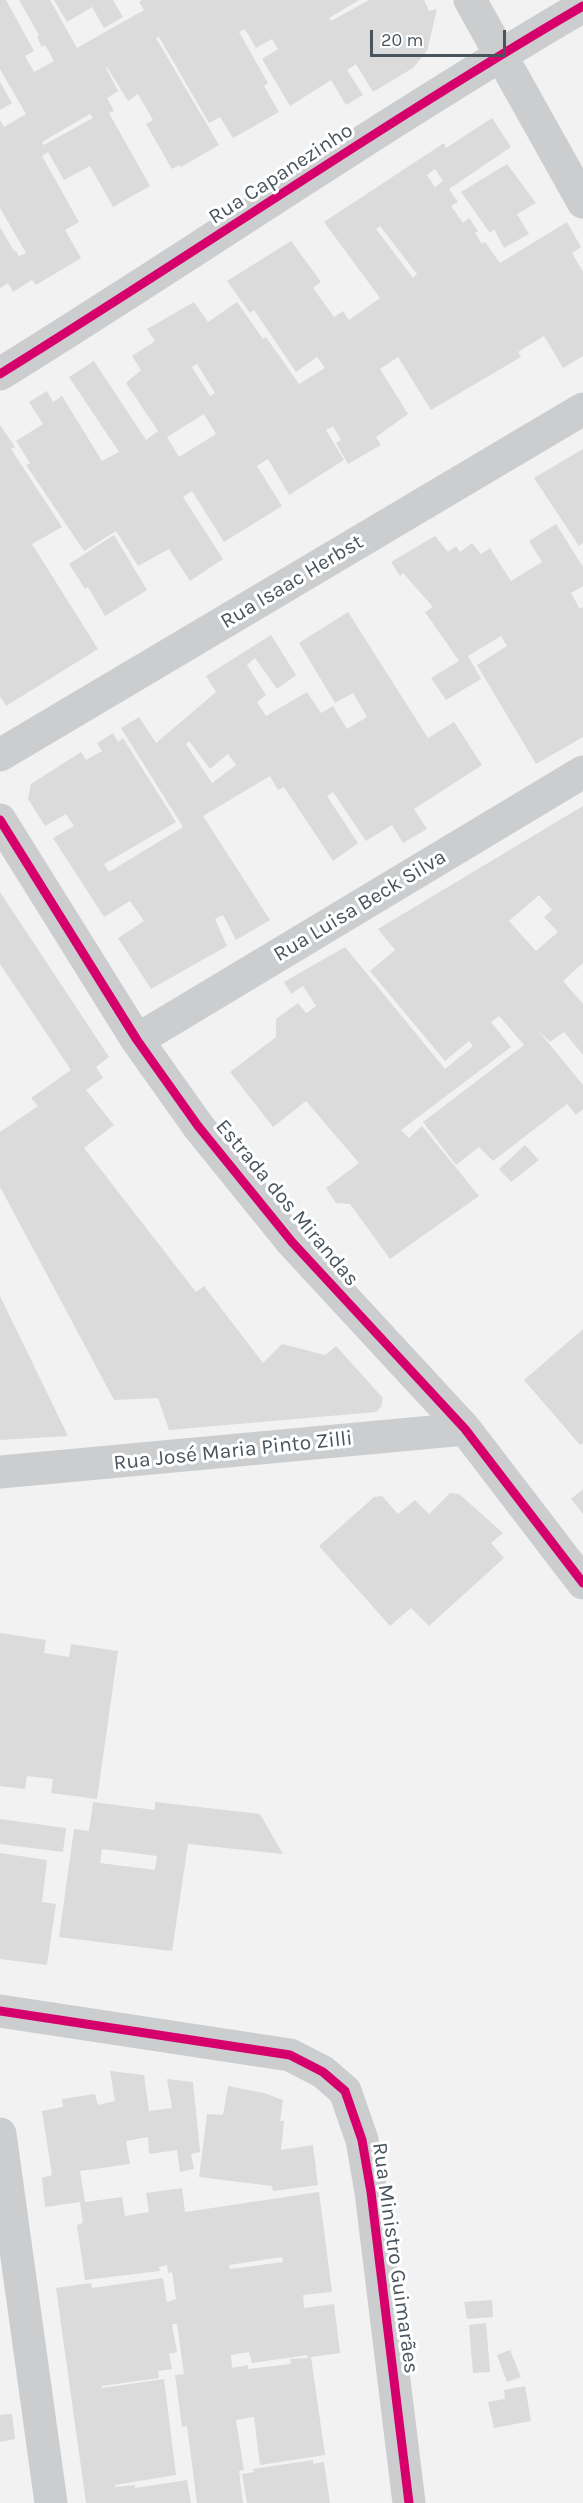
<!DOCTYPE html>
<html>
<head>
<meta charset="utf-8">
<style>
  body { margin:0 }
  #map { position:relative; width:583px; height:2503px; overflow:hidden; background:#f2f2f2; font-family:Karla,sans-serif }
  canvas { display:block }
  .scale { position:absolute; left:370px; top:30px; width:136px; height:27px; box-sizing:border-box; border:3px solid #49545d; border-top:0; padding-left:8px; font-size:18px; line-height:21px; white-space:nowrap; color:#49545d; -webkit-text-stroke:4px #fff; paint-order:stroke }
</style>
</head>
<body>
<div id="map">
<canvas width="583" height="2503"></canvas>
<div class="scale">20 m</div>
</div>
<script>
const g = document.querySelector('canvas').getContext('2d');
g.lineJoin = 'round';
function fill(path, color) { g.fillStyle = color; g.fill(path, 'evenodd'); }
function trace(path, color, width, dash) { g.strokeStyle = color; g.lineWidth = width; g.lineCap = dash ? 'butt' : 'round'; g.setLineDash(dash || []); g.stroke(path); }
function label(font, color, halo, rows, align = 'center') {
  g.font = font + ' Karla,sans-serif'; g.lineWidth = 6; g.setLineDash([]); g.textBaseline = 'middle'; g.strokeStyle = halo; g.fillStyle = color; for (const [text, x, y, turn = 0] of rows) {
    g.save(); g.translate(x, y); g.rotate((+turn || 0) * Math.PI / 180); g.textAlign = isNaN(turn) ? turn : align; if (halo) g.strokeText(text, 0, 0); g.fillText(text, 0, 0); g.restore();
  }
}
fill(new Path2D(`
  M 0,0 L 6,0 L 34,51 L 25,56 L 34,72 L 54,61 L 45,45 L 42,47 L 37,37 L 39,35 L 19,0 L 50,0 L 77,48 L 144,10 L 139,2 L 142,0 L 359,0 L 329,18 L 331,21 L 369,0 L 424,0 L 429,11 L 437,9 L 427,51 L 413,68 L 373,92 L 356,64 L 347,70 L 363,95 L 346,105 L 331,80 L 290,106 L 262,59 L 278,49 L 272,39 L 256,48 L 245,29 L 239,32 L 268,83 L 264,86 L 279,112 L 233,138 L 220,117 L 209,123 L 159,37 L 156,38 L 219,145 L 181,167 L 179,165 L 172,169 L 146,124 L 153,120 L 138,94 L 128,101 L 107,67 L 106,68 L 118,91 L 107,98 L 114,111 L 109,113 L 150,186 L 113,207 L 90,166 L 64,180 L 48,152 L 42,156 L 79,222 L 65,230 L 81,258 L 36,285 L 32,280 L 13,292 L 8,283 L 0,288 L 0,227 L 14,251 L 16,251 L 19,256 L 26,253 L 0,208 L 0,120 L 4,127 L 26,114 L 0,69 ZM 90,114 L 93,118 L 44,145 L 42,142 Z
  M 54,0 L 113,0 L 123,17 L 104,28 L 92,7 L 67,22 Z
  M 0,82 L 12,103 L 0,110 Z
  M 492,118 L 511,147 L 449,189 L 458,202 L 451,206 L 463,223 L 469,218 L 478,231 L 475,233 L 482,244 L 485,242 L 500,263 L 567,222 L 581,247 L 572,253 L 583,272 L 583,356 L 563,368 L 544,336 L 518,352 L 521,357 L 431,410 L 398,357 L 380,369 L 408,414 L 376,437 L 381,445 L 348,464 L 336,443 L 341,440 L 333,426 L 326,430 L 344,460 L 289,495 L 268,459 L 257,466 L 282,506 L 224,542 L 192,491 L 183,497 L 223,559 L 190,581 L 169,549 L 138,566 L 116,531 L 84,551 L 26,465 L 30,463 L 16,441 L 43,424 L 29,402 L 47,391 L 53,402 L 62,396 L 102,461 L 119,452 L 69,377 L 94,361 L 146,440 L 158,431 L 126,383 L 141,370 L 132,356 L 155,341 L 147,329 L 194,302 L 208,322 L 237,302 L 263,339 L 266,337 L 299,384 L 325,368 L 317,357 L 296,372 L 254,310 L 250,313 L 227,281 L 291,241 L 321,282 L 313,288 L 334,317 L 343,311 L 349,320 L 380,298 L 324,222 L 444,143 L 446,148 ZM 435,169 L 443,181 L 435,187 L 427,175 ZM 380,226 L 417,274 L 413,278 L 376,229 ZM 197,364 L 215,393 L 210,396 L 192,367 ZM 204,414 L 216,434 L 179,457 L 167,437 Z
  M 507,164 L 536,203 L 517,214 L 529,234 L 504,248 L 494,229 L 490,233 L 461,192 Z
  M 0,425 L 15,447 L 11,449 L 62,527 L 32,544 L 98,649 L 6,706 L 0,696 Z
  M 583,449 L 583,543 L 579,546 L 534,478 Z
  M 556,524 L 583,567 L 583,586 L 571,593 L 580,609 L 583,607 L 583,737 L 536,764 L 477,665 L 507,646 L 501,636 L 468,656 L 481,679 L 446,700 L 431,678 L 459,661 L 425,612 L 433,607 L 403,573 L 400,576 L 391,562 L 435,536 L 448,552 L 456,546 L 460,552 L 472,543 L 481,554 L 490,548 L 511,581 L 542,562 L 529,541 Z
  M 114,535 L 147,590 L 105,616 L 88,587 L 85,589 L 69,564 Z
  M 348,612 L 428,738 L 454,722 L 482,765 L 414,809 L 427,829 L 403,843 L 392,825 L 366,841 L 333,792 L 327,796 L 358,843 L 333,861 L 284,787 L 278,790 L 270,776 L 203,816 L 270,920 L 236,940 L 223,915 L 215,919 L 227,946 L 151,989 L 118,938 L 144,921 L 130,901 L 104,917 L 53,838 L 74,826 L 66,814 L 45,826 L 28,799 L 31,784 L 81,752 L 86,760 L 102,751 L 97,743 L 113,733 L 118,742 L 123,738 L 176,822 L 104,864 L 109,872 L 183,827 L 121,728 L 139,717 L 156,743 L 216,692 L 206,676 L 271,635 L 296,675 L 277,689 L 255,658 L 247,665 L 266,695 L 257,702 L 266,716 L 307,692 L 321,713 L 333,706 L 347,729 L 367,717 L 353,693 L 335,703 L 299,643 ZM 189,741 L 210,769 L 228,754 L 236,765 L 212,783 L 186,744 Z
  M 583,806 L 583,963 L 563,981 L 583,1004 L 583,1055 L 564,1032 L 550,1042 L 536,1028 L 583,1085 L 583,1109 L 576,1115 L 567,1104 L 493,1161 L 479,1147 L 456,1165 L 423,1122 L 524,1045 L 499,1016 L 491,1022 L 511,1047 L 401,1130 L 409,1138 L 422,1126 L 479,1196 L 390,1259 L 350,1204 L 336,1203 L 326,1188 L 359,1163 L 306,1101 L 273,1127 L 230,1072 L 276,1037 L 276,1019 L 298,1003 L 306,1013 L 316,1006 L 303,986 L 291,994 L 284,982 L 345,947 L 445,1069 L 473,1046 L 469,1041 L 445,1061 L 370,971 L 395,950 L 378,929 ZM 539,895 L 552,910 L 544,917 L 558,932 L 536,951 L 509,921 Z
  M 0,892 L 109,1057 L 96,1067 L 103,1078 L 86,1090 L 114,1125 L 84,1148 L 196,1292 L 204,1286 L 263,1363 L 282,1344 L 325,1355 L 336,1346 L 383,1398 L 381,1407 L 376,1412 L 169,1430 L 158,1398 L 114,1400 L 0,1187 L 0,1132 L 38,1106 L 31,1098 L 71,1070 L 0,964 Z
  M 525,1145 L 539,1160 L 511,1182 L 499,1169 Z
  M 0,1296 L 68,1436 L 0,1440 Z
  M 583,1329 L 583,1443 L 580,1445 L 524,1380 Z
  M 583,1489 L 583,1514 L 571,1499 Z
  M 450,1493 L 459,1494 L 503,1533 L 491,1543 L 504,1558 L 429,1626 L 411,1608 L 390,1626 L 319,1546 L 374,1497 L 382,1496 L 398,1514 L 415,1500 L 429,1514 Z
  M 0,1633 L 46,1640 L 44,1653 L 69,1657 L 71,1644 L 118,1651 L 97,1799 L 51,1793 L 53,1779 L 27,1776 L 25,1789 L 0,1786 Z
  M 93,1802 L 155,1810 L 155,1802 L 260,1814 L 283,1854 L 188,1844 L 172,1951 L 59,1937 L 74,1829 L 89,1831 ZM 102,1849 L 157,1856 L 155,1870 L 100,1863 Z
  M 0,1819 L 66,1828 L 63,1852 L 0,1844 Z
  M 0,1853 L 47,1860 L 42,1902 L 56,1904 L 47,1965 L 0,1959 Z
  M 110,2071 L 144,2075 L 149,2111 L 172,2108 L 167,2079 L 193,2082 L 200,2152 L 191,2154 L 194,2169 L 180,2172 L 177,2150 L 149,2154 L 148,2137 L 126,2141 L 130,2164 L 80,2171 L 85,2202 L 122,2197 L 125,2216 L 149,2212 L 146,2193 L 182,2188 L 185,2212 L 319,2192 L 332,2292 L 303,2295 L 304,2308 L 334,2304 L 340,2353 L 311,2357 L 325,2455 L 260,2465 L 254,2417 L 236,2420 L 244,2470 L 239,2471 L 243,2503 L 197,2503 L 187,2426 L 182,2427 L 175,2375 L 184,2374 L 177,2324 L 172,2324 L 177,2352 L 169,2354 L 172,2369 L 158,2371 L 159,2378 L 102,2386 L 102,2388 L 164,2379 L 176,2475 L 115,2485 L 115,2487 L 135,2485 L 135,2488 L 187,2480 L 191,2503 L 86,2503 L 56,2288 L 91,2283 L 92,2288 L 163,2278 L 167,2302 L 176,2299 L 172,2272 L 168,2273 L 167,2265 L 159,2267 L 160,2271 L 85,2280 L 77,2225 L 83,2223 L 80,2202 L 45,2207 L 42,2178 L 52,2175 L 42,2111 L 63,2107 L 62,2099 L 95,2094 L 98,2105 L 115,2101 ZM 282,2257 L 283,2262 L 230,2269 L 229,2265 ZM 249,2352 L 252,2363 L 307,2355 L 308,2358 L 290,2359 L 291,2364 L 248,2369 L 248,2365 L 232,2368 L 231,2355 Z
  M 228,2086 L 264,2093 L 283,2100 L 280,2121 L 284,2121 L 281,2150 L 313,2145 L 318,2185 L 273,2191 L 272,2186 L 199,2177 L 207,2114 L 223,2115 Z
  M 492,2300 L 493,2317 L 467,2319 L 464,2302 Z
  M 486,2323 L 490,2372 L 473,2373 L 469,2325 Z
  M 510,2350 L 521,2377 L 507,2382 L 497,2355 Z
  M 525,2386 L 531,2421 L 494,2428 L 488,2402 L 505,2399 L 504,2390 Z
  M 12,2414 L 15,2439 L 0,2442 L 0,2415 Z
  M 313,2460 L 313,2464 L 324,2462 L 330,2503 L 247,2503 L 242,2474 L 254,2472 L 253,2469 Z`), '#dbdbdc');
trace(new Path2D(`
  M 470,0 L 583,202
  M 0,374 C 195,253 385,122 583,6
  M 0,755 L 583,409
  M 0,820 L 137,1040 L 198,1126 L 292,1242 L 465,1429 L 583,1583
  M 137,1040 L 583,772
  M 0,1472 L 465,1429
  M 0,2011 L 290,2055 L 323,2072 L 345,2091 L 362,2140 L 371,2192 L 409,2503
  M 0,2134 L 51,2503`), '#cbcdcf', 33);
trace(new Path2D(`
  M 0,374 C 195,253 385,122 583,6
  M 0,820 L 137,1040 L 198,1126 L 292,1242 L 465,1429 L 583,1583
  M 0,2011 L 290,2055 L 323,2072 L 345,2091 L 362,2140 L 371,2192 L 409,2503`), '#d6006c', 9);
label('21px', '#49545d', '#fff', [
  ["Rua Capanezinho",281,174,-33],
  ["Rua Isaac Herbst",292,582,-31],
  ["Rua Luisa Beck Silva",360,906,-31],
  ["Estrada dos Mirandas",287,1203,50],
  ["Rua José Maria Pinto Zilli",233,1451,-6],
  ["Rua Ministro Guimarães",395,2258,82]
]);
</script>
</body>
</html>
